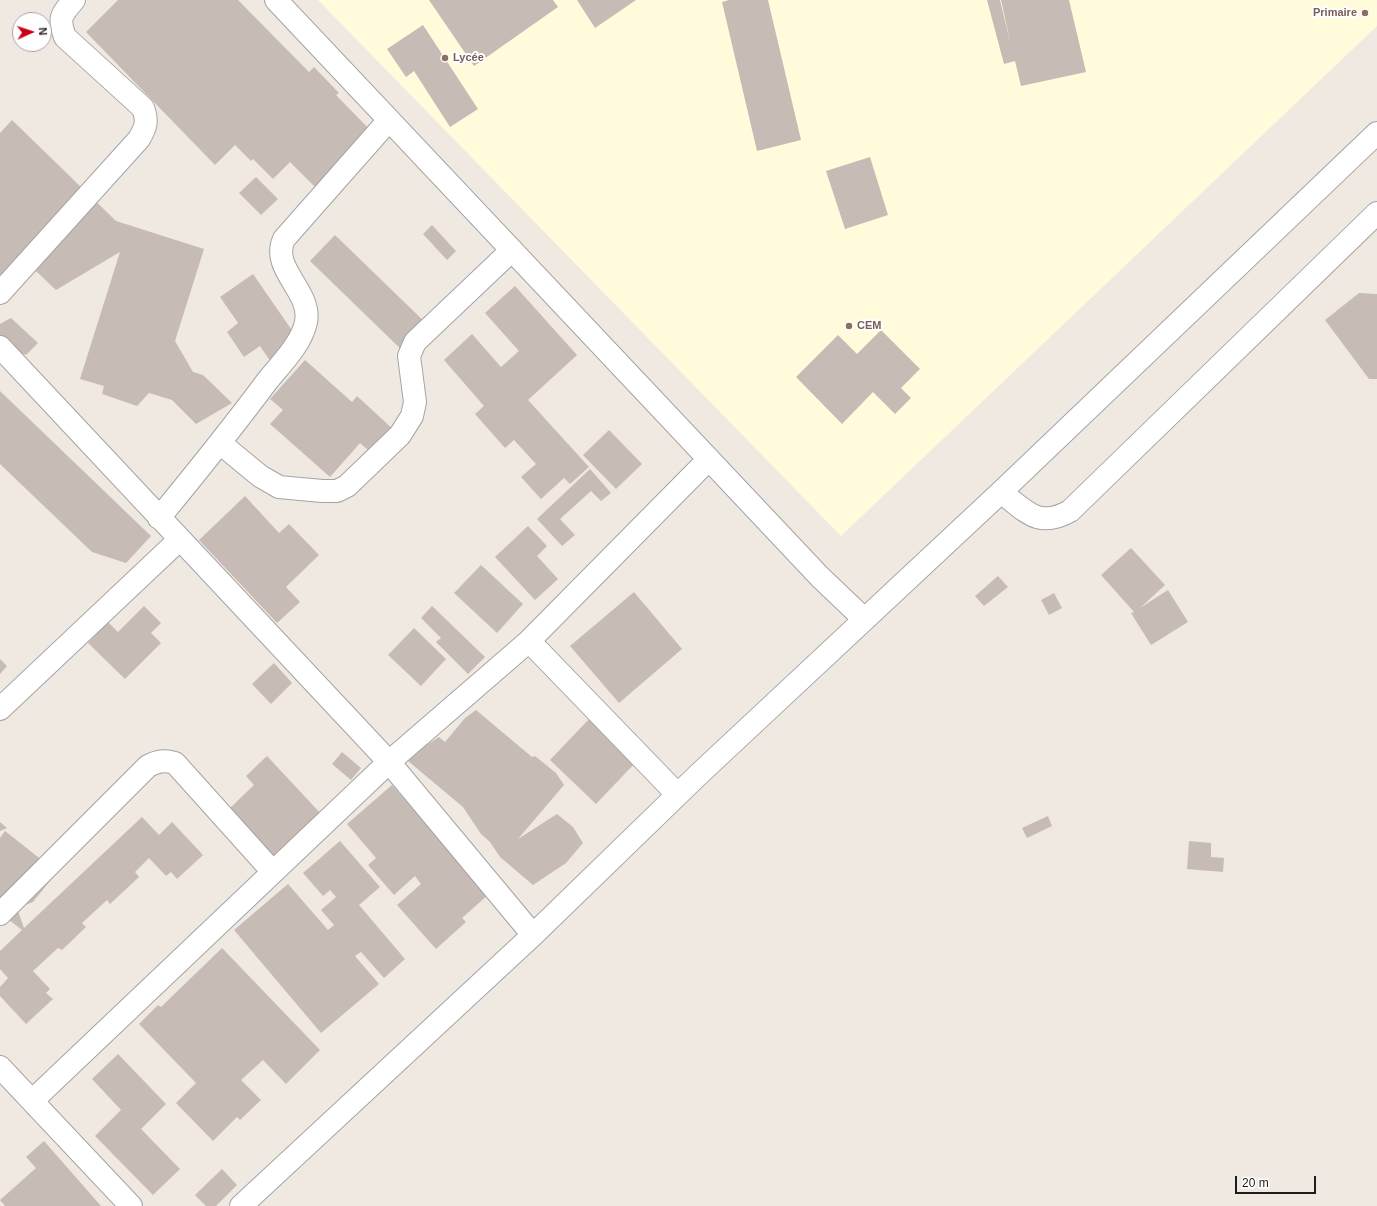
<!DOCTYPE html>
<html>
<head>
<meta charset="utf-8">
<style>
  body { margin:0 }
  #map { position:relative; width:1377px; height:1206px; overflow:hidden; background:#efe9e2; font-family:Arial,sans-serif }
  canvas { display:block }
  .north { position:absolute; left:12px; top:12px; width:40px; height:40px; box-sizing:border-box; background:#fff; border:1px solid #a5a5a5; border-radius:50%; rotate:87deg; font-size:11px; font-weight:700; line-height:16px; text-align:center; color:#1d1d1d }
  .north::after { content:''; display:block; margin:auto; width:14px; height:18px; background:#ca0015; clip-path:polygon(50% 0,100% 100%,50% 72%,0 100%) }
  .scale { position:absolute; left:1235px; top:1176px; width:81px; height:18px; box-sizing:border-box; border:2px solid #1d1d1d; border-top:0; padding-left:5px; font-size:12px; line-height:14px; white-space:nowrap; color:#1d1d1d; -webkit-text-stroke:3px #fff; paint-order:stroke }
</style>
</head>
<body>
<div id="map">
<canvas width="1377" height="1206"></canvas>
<div class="north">N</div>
<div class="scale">20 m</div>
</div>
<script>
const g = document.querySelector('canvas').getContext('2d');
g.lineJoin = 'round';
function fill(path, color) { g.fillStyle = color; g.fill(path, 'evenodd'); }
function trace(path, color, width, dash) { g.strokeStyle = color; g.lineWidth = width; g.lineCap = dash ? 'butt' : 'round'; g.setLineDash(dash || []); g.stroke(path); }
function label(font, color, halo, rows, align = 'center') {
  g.font = font + ' Arial,sans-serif'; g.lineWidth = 4; g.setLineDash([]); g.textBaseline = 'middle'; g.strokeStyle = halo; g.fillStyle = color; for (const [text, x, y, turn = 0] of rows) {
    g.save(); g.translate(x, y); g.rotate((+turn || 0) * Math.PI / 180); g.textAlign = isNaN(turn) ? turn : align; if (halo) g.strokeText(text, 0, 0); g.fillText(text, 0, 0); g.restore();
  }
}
fill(new Path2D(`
  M 318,0 L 1377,0 L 1377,26 L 841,536 Z`), '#fffbdb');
fill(new Path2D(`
  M 118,0 L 238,0 L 309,72 L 314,67 L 339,93 L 336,95 L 371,131 L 315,187 L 290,162 L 273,179 L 253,159 L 251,161 L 235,145 L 215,165 L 86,32 Z
  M 429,0 L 553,0 L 558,7 L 474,66 Z
  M 577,0 L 636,0 L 595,28 Z
  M 729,0 L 768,0 L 801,140 L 757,151 L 722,2 Z
  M 987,0 L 1000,0 L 1011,46 L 1001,0 L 1069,0 L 1086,72 L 1021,86 L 1015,61 L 1004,64 Z
  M 423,25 L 478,109 L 450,127 L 414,71 L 406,77 L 387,49 Z
  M 12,120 L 116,221 L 204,249 L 175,341 L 193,372 L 203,375 L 232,403 L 196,424 L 172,400 L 149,393 L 137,406 L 102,394 L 104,386 L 80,379 L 120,252 L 56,290 L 20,256 L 0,277 L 0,133 Z
  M 870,157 L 888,215 L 845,229 L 826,171 Z
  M 256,177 L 278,199 L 261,215 L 239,193 Z
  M 432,225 L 456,251 L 447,260 L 423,234 Z
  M 335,235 L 432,329 L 408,356 L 310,261 Z
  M 253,274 L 300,342 L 271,362 L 260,346 L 244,357 L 227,332 L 238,323 L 220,297 Z
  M 515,286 L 577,355 L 528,400 L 589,467 L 570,484 L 564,478 L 541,499 L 521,477 L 536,464 L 514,440 L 505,448 L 475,414 L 484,406 L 444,360 L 472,334 L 501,367 L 519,351 L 485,313 Z
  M 1359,293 L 1377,294 L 1377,379 L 1369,379 L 1325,320 Z
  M 11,318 L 38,343 L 26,355 L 0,346 L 0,324 Z
  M 881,330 L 920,369 L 901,388 L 911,398 L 895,414 L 873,392 L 842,424 L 796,377 L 838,335 L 857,354 Z
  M 305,360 L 352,402 L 357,396 L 395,431 L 374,455 L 360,443 L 330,477 L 270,424 L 283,410 L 270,399 Z
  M 0,391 L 151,536 L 126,563 L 92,552 L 0,464 Z
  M 609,430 L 642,464 L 616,489 L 583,455 Z
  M 590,469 L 611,493 L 601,501 L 591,491 L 560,519 L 575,535 L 562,546 L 537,519 Z
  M 245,496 L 279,533 L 289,524 L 319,555 L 286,587 L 300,602 L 277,623 L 199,540 Z
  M 528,526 L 547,546 L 537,556 L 558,579 L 535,600 L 495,557 Z
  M 1131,548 L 1165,585 L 1140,608 L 1168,590 L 1188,622 L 1151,645 L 1131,613 L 1134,612 L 1101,575 Z
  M 481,565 L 523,604 L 497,633 L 454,593 Z
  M 998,576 L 1008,587 L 984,606 L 975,596 Z
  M 634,592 L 682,649 L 619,703 L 570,646 Z
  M 1054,593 L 1062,608 L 1049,615 L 1041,600 Z
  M 144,606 L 161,623 L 151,633 L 161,643 L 125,679 L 88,643 L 108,622 L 118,632 Z
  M 432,606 L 485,657 L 468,674 L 436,642 L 441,638 L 421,618 Z
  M 414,628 L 446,659 L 421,686 L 388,655 Z
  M 0,659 L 7,666 L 0,674 Z
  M 274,663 L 292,683 L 271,704 L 252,684 Z
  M 476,710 L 532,757 L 535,756 L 556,773 L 564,785 L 518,839 L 557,814 L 573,827 L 583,843 L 566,863 L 533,885 L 500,857 L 490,842 L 481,834 L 463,807 L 408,761 L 414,753 L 439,737 L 445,742 L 465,718 Z
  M 590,718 L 636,762 L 596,804 L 550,760 Z
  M 342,752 L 361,768 L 351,780 L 332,764 Z
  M 267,756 L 323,816 L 276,861 L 228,810 L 254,785 L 246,776 Z
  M 392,785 L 488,895 L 462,918 L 466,922 L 436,949 L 397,905 L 421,884 L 415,876 L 394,895 L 368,865 L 376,858 L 347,824 Z
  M 1048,816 L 1052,826 L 1027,838 L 1022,828 Z
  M 142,817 L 159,835 L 172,822 L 203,855 L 177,879 L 171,872 L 166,876 L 149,858 L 135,872 L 139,877 L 110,904 L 107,900 L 82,923 L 86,927 L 62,950 L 58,948 L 33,971 L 50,989 L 46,993 L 53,999 L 26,1024 L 0,996 L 0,987 L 8,978 L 0,969 L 0,951 L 22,930 L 0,913 L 0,838 L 5,831 L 57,872 L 33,902 L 17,908 L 24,928 Z
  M 0,822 L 7,828 L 0,831 Z
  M 340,841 L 380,887 L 359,905 L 405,959 L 384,978 L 361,952 L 355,956 L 379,984 L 321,1033 L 234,930 L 288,884 L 328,930 L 334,925 L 321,910 L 336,897 L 330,890 L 323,896 L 303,873 Z
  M 1189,841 L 1211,843 L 1211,857 L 1224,858 L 1223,872 L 1187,869 Z
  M 222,948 L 320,1050 L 286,1084 L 263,1060 L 241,1080 L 261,1100 L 240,1120 L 237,1117 L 213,1141 L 176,1103 L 196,1083 L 139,1024 L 158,1005 L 161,1007 Z
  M 118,1054 L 166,1104 L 141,1129 L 180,1169 L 153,1195 L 95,1136 L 121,1110 L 92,1079 Z
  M 44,1141 L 101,1206 L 5,1206 L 0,1200 L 36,1168 L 26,1157 Z
  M 222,1169 L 237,1185 L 216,1206 L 206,1206 L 195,1195 Z`), '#c7bbb5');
const minor = new Path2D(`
  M 276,0 L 820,577 L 864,619
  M 0,293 L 139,139 C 146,127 148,121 143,108 L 65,37 C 58,18 61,15 74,0
  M 0,347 L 389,762 L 533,935
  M 220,443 L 260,476 L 279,487 L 322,491 L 337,491 L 347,486 L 400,435 L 412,416 L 415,402 L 409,356 L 415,342 L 512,250
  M 1001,492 C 1026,511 1038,529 1070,511 L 1377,213
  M 159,518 C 196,473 233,427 268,380 C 281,364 302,343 306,322 C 312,291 270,269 284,239 L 389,120
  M 529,641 L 677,794
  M 0,709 L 179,540
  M 0,914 L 148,766 C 158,761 164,760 175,763 L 273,872
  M 0,1067 L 131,1206
  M 32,1101 L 389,762 L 529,641 L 709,459
  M 241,1206 L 533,935 L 698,775 L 1001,492 L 1377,133`);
trace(minor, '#a4a4a4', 24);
trace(minor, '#fff', 22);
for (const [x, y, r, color] of [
  [1365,13,4,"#8d6e63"],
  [445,58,4,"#8d6e63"],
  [849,326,4,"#8d6e63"]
]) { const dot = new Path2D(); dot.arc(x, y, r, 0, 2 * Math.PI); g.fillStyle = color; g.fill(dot); trace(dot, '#fff', 1.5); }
label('bold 11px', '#785e54', '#fff', [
  ["Primaire",1357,13,"right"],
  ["Lycée",453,58],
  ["CEM",857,326]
], 'left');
</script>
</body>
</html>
